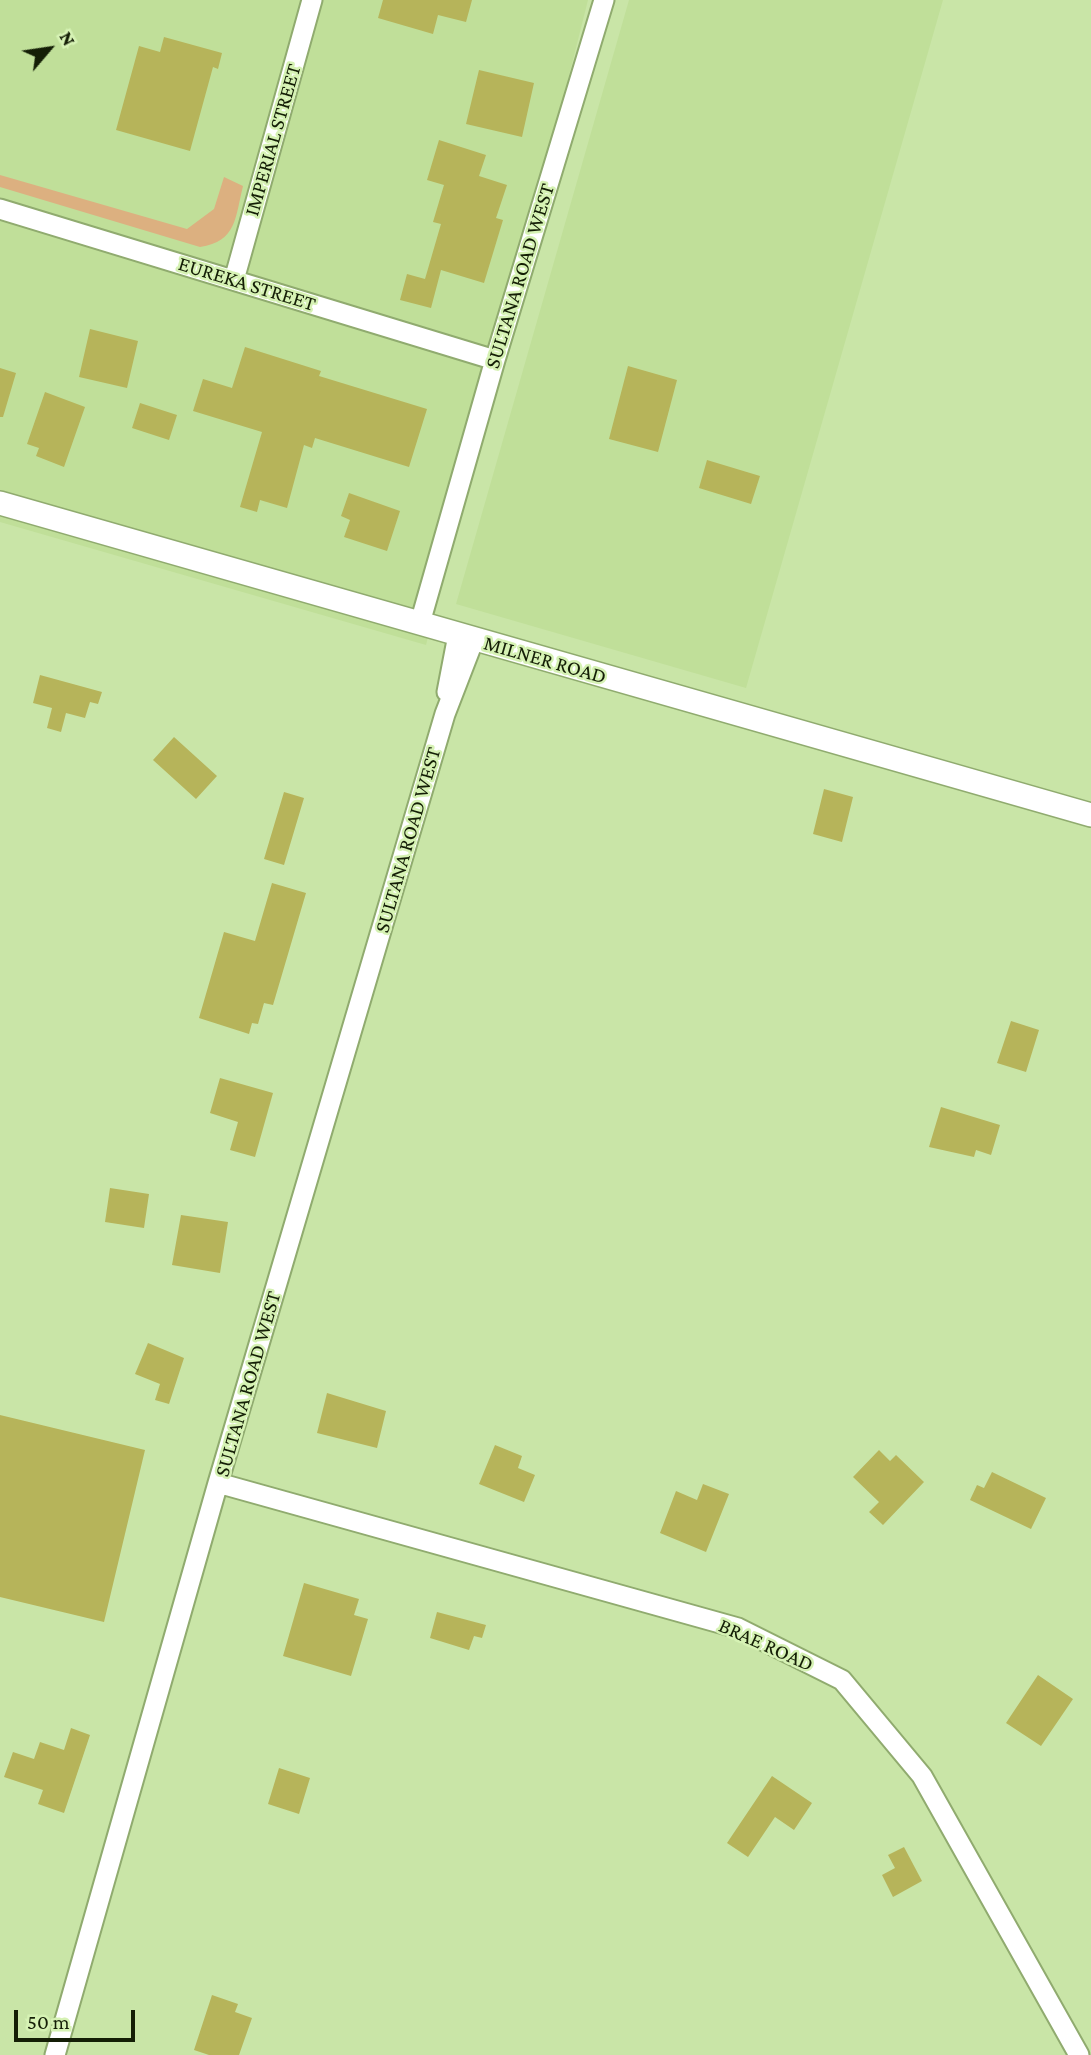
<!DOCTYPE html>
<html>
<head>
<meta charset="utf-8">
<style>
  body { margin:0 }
  #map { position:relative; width:1091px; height:2055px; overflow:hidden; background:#c9e5a7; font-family:"Crimson Pro",serif }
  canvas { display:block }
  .north { position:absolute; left:14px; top:14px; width:70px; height:70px; -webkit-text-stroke:5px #d6f2b4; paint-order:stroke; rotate:61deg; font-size:19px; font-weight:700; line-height:28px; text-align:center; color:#141e06 }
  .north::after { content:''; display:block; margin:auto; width:24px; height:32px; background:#141e06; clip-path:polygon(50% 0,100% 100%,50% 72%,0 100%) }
  .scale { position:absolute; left:14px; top:2010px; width:121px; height:32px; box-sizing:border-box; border:4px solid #141e06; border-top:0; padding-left:9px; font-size:21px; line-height:24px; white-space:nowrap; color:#141e06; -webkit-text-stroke:5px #d6f2b4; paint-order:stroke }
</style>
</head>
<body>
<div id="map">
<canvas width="1091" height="2055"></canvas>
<div class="north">N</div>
<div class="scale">50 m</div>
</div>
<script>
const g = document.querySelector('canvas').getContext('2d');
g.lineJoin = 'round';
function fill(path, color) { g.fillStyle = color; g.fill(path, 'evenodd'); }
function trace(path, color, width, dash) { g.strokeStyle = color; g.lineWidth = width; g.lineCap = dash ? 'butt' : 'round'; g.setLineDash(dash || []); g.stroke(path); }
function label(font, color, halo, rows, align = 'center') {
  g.font = font + ' "Crimson Pro",serif'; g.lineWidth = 5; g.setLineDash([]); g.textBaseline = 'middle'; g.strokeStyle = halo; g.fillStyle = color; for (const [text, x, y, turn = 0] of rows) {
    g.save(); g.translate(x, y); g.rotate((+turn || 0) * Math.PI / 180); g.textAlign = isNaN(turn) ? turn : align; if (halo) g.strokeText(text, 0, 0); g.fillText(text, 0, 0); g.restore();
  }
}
fill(new Path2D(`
  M 0,0 L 588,0 L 426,645 L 0,522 Z
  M 629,0 L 943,0 L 746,688 L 456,604 Z`), '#c0df99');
fill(new Path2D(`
  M 0,175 L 187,229 L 214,209 L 224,177 L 243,186 C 235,218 237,241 200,247 L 0,187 Z`), '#dcb080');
fill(new Path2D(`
  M 383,0 L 472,0 L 466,22 L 438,15 L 433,34 L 378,18 Z
  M 164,37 L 222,53 L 218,69 L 213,67 L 190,151 L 116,130 L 139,46 L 160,52 Z
  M 479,70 L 534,83 L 522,137 L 466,124 Z
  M 439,140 L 486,155 L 479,176 L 507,185 L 496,218 L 503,220 L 484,283 L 441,270 L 431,308 L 400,300 L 407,274 L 425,279 L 441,224 L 433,222 L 444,185 L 427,180 Z
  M 90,329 L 138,341 L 127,388 L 79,377 Z
  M 245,347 L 321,371 L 319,376 L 427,409 L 409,467 L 315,438 L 312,448 L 304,445 L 287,508 L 260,500 L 257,512 L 240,507 L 262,432 L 193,411 L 203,379 L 232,388 Z
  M 628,366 L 677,380 L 658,452 L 609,439 Z
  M 0,368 L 16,373 L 3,417 L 0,417 Z
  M 45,392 L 85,407 L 64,467 L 36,456 L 39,448 L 27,444 Z
  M 140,403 L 177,415 L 169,440 L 132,428 Z
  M 707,460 L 760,476 L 751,504 L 699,488 Z
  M 349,493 L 400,511 L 387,551 L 344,537 L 350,520 L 341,516 Z
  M 40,675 L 102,692 L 98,704 L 90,702 L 85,718 L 66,713 L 61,732 L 47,728 L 52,708 L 33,703 Z
  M 174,737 L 217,776 L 196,799 L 153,760 Z
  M 824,789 L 853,797 L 842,842 L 813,834 Z
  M 284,792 L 304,798 L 284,865 L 264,859 Z
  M 272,883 L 306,893 L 273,1005 L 264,1003 L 258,1024 L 252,1023 L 249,1034 L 199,1018 L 224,932 L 255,941 Z
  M 1011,1021 L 1039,1030 L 1026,1072 L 997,1063 Z
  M 220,1078 L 273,1093 L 255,1157 L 230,1150 L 238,1122 L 210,1113 Z
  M 941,1107 L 1000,1125 L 991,1155 L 976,1150 L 974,1157 L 929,1147 Z
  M 110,1188 L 149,1194 L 144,1228 L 105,1222 Z
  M 181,1215 L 228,1222 L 220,1273 L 172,1265 Z
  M 148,1343 L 184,1358 L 169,1404 L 155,1400 L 160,1384 L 135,1374 Z
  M 327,1393 L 386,1411 L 377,1448 L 317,1433 Z
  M 0,1415 L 145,1450 L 104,1622 L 0,1597 Z
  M 495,1445 L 522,1456 L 518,1468 L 535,1475 L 524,1502 L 479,1484 Z
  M 879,1450 L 890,1461 L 896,1455 L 924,1482 L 883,1525 L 869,1512 L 879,1502 L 853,1477 Z
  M 992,1472 L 1046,1498 L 1031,1529 L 970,1500 L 977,1485 L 984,1488 Z
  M 703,1484 L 729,1494 L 706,1552 L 660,1533 L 676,1491 L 697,1500 Z
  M 304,1583 L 359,1599 L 354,1615 L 368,1619 L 351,1676 L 283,1656 Z
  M 437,1612 L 486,1625 L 482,1638 L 474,1636 L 469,1650 L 430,1638 Z
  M 1038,1675 L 1073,1699 L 1041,1746 L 1006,1723 Z
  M 71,1728 L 90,1735 L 64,1813 L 38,1804 L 43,1790 L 4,1777 L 13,1752 L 34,1759 L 40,1742 L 64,1750 Z
  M 279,1768 L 310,1778 L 299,1814 L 268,1804 Z
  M 772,1776 L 812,1803 L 794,1830 L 775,1817 L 748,1857 L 727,1843 Z
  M 904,1847 L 922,1881 L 893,1897 L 882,1875 L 895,1868 L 888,1855 Z
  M 212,1995 L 238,2004 L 235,2012 L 252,2018 L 239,2055 L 209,2055 L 194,2050 Z`), '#b6b45a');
const minor = new Path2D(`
  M 0,209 L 495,360
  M 234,280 L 312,0
  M 420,623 L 495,360 L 604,0
  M 447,692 L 458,635
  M 218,1483 L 738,1628 L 842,1680 L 922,1776 L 1079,2055
  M 55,2055 L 218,1483 L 445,714 L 474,639`);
const tertiary = new Path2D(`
  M 0,503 L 1091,815`);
trace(minor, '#90ab6f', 23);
trace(tertiary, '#90ab6f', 26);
trace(minor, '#fff', 19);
trace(tertiary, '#fff', 23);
label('21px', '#141e06', '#d6f2b4', [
  ["IMPERIAL STREET",273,140,-74],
  ["SULTANA ROAD WEST",520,276,-73],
  ["EUREKA STREET",247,284,17],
  ["MILNER ROAD",545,660,16],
  ["SULTANA ROAD WEST",408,840,-74],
  ["SULTANA ROAD WEST",248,1384,-74],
  ["BRAE ROAD",766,1645,24]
]);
</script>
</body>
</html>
